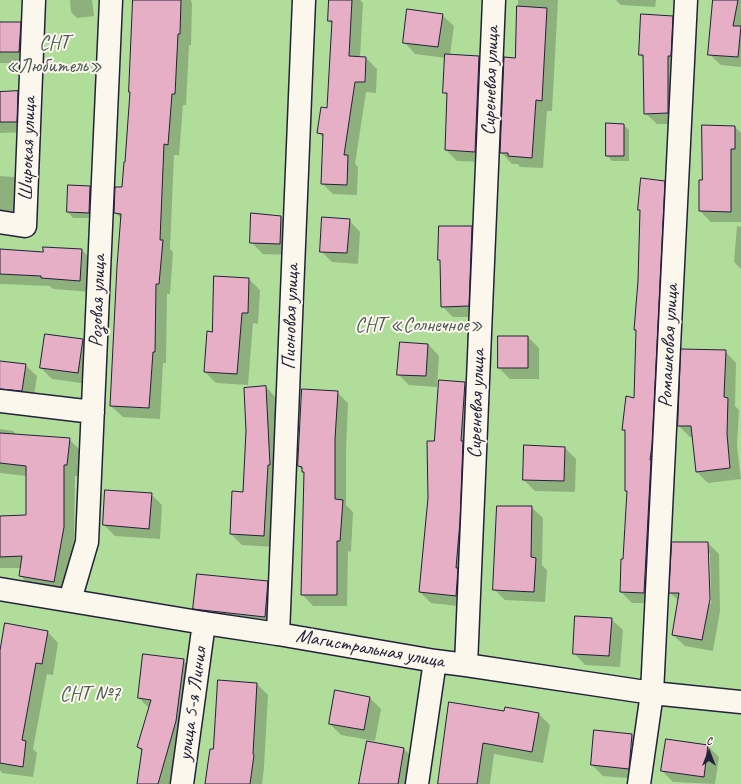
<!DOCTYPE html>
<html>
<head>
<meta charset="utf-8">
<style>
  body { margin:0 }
  #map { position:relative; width:741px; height:784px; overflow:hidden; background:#f5e1e1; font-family:Caveat,sans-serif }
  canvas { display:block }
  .north { position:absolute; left:689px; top:732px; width:40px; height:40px; -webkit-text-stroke:3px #fbf7ec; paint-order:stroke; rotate:0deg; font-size:11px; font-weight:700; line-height:16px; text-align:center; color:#22223b }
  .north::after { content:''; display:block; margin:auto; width:14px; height:18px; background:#22223b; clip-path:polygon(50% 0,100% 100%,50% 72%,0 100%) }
</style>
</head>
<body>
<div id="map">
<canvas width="741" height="784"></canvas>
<div class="north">С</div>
</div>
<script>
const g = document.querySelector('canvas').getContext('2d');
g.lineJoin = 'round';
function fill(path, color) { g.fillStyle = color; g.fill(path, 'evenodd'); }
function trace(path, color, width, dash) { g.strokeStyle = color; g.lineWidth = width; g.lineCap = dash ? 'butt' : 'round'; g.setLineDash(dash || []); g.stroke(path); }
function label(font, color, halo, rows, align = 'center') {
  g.font = font + ' Caveat,sans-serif'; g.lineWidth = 4; g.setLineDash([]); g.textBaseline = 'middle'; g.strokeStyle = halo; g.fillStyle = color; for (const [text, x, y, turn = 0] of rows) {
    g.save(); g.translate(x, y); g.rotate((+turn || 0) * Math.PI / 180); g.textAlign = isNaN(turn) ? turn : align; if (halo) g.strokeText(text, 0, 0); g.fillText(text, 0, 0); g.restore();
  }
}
fill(new Path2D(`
  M 0,0 L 741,0 L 741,784 L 0,784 Z`), '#b1dd9b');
fill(new Path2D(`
  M 70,0 L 92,0 L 94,16 L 77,18 L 71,12 Z
  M 134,0 L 191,0 L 192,4 L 191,45 L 189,45 L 186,105 L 183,105 L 179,155 L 174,155 L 170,249 L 173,252 L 170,294 L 167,294 L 166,363 L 163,363 L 160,419 L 123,417 L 111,406 L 122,219 L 115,213 L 123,188 L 126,163 L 131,93 Z
  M 330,0 L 360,0 L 363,3 L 360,58 L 366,58 L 377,69 L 376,93 L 366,92 L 355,164 L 358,167 L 357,195 L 333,194 L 322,183 L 324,138 L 318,132 L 328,109 L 333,25 L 329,21 Z
  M 518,0 L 558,0 L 552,111 L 547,111 L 543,168 L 520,167 L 518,164 L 512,164 L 501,152 L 516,59 Z
  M 616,0 L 656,0 L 655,7 L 621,5 Z
  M 713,0 L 741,0 L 741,67 L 721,65 L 709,54 L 714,8 L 712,6 Z
  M 442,15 L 454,26 L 450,55 L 479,57 L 490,68 L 486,162 L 457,161 L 446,150 L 448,96 L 444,93 L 446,58 L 415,54 L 404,42 Z
  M 672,17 L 683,28 L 679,124 L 657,124 L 645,113 L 645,59 L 640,55 Z
  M 0,23 L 20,23 L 31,35 L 30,63 L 0,63 Z
  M 17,92 L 29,103 L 27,132 L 0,133 L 0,93 Z
  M 624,125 L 629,130 L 629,161 L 612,161 L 607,155 Z
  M 735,127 L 741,133 L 741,222 L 711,222 L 700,211 L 703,181 Z
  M 0,176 L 14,177 L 25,189 L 24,213 L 0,210 Z
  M 664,182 L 675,193 L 655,603 L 632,603 L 621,592 L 628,492 L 626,491 L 626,433 L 623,429 L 635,399 L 637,332 L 635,330 L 639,281 L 641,212 L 639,210 Z
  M 69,186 L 90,187 L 95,193 L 94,218 L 73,218 L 68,212 Z
  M 281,217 L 292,228 L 291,255 L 263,254 L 251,242 Z
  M 349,220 L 360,232 L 358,264 L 332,262 L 321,251 Z
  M 737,226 L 741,227 L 741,269 L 734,262 Z
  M 472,227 L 483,238 L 479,317 L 453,317 L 442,306 L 441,261 Z
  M 0,250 L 44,253 L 82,250 L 93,261 L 91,292 L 53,289 L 50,286 L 0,284 Z
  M 249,279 L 260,290 L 258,324 L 253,323 L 248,385 L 216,383 L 205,372 L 213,333 Z
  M 528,337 L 539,348 L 539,379 L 510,379 L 499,368 Z
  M 83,340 L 94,351 L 89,384 L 52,379 L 41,368 Z
  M 428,344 L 439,356 L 437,387 L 409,385 L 398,374 Z
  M 725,351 L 736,363 L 735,406 L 739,410 L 737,446 L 741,479 L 708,483 L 697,472 L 693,437 L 690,437 L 679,426 Z
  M 0,362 L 25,365 L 37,376 L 33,402 L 0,400 Z
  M 440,381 L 465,383 L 476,394 L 467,607 L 431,603 L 420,592 Z
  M 266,387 L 277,399 L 275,547 L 242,545 L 231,534 L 244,493 Z
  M 337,392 L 348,403 L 346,451 L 346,505 L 353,512 L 351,552 L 348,551 L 347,606 L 313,606 L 302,594 L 305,474 L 299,466 Z
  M 0,429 L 13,431 L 17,435 L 69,439 L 80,450 L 78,476 L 75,476 L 74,539 L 65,592 L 31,587 L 20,575 L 21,568 L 0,568 L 0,517 L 27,516 L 27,476 L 0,473 Z
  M 565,448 L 576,459 L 575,492 L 535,491 L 524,480 Z
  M 151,494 L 162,505 L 160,539 L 115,536 L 104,525 Z
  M 531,507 L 543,518 L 542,565 L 547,570 L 545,602 L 505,600 L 494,589 Z
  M 708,543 L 719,554 L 720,611 L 713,651 L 685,646 L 673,635 L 679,601 L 670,593 ZM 708,553 L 710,553 L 711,604 L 709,604 Z
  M 267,582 L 284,599 L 281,633 L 211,625 L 194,608 Z
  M 611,619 L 623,630 L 620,667 L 585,665 L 574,653 Z
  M 47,631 L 58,643 L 53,675 L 47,674 L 33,749 L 37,753 L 33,777 L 2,773 L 0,770 L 0,685 Z
  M 183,660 L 194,671 L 179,784 L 138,784 L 143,752 L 138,747 L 149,708 L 139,698 Z
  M 219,681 L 257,684 L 268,695 L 264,767 L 262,784 L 206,784 L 214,750 Z
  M 370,698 L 381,709 L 375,741 L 341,735 L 330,724 Z
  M 506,708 L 539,714 L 550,725 L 543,763 L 494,754 L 490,784 L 440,784 L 505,713 Z
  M 595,731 L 632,735 L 643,746 L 639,779 L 603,776 L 592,765 Z
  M 667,740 L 708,746 L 719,757 L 715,784 L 673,782 L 662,771 Z
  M 368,742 L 404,749 L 415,760 L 411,784 L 360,784 Z`), '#0003');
const building = new Path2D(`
  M 133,0 L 181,0 L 180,34 L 178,34 L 175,94 L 172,94 L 168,145 L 164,144 L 160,240 L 163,240 L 159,284 L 156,284 L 155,352 L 153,352 L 149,408 L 110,406 L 117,266 L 121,214 L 114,213 L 115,187 L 122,187 L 124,162 L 125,162 L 130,92 L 129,92 Z
  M 329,0 L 352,0 L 349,56 L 366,57 L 365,82 L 355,82 L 344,155 L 348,155 L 347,185 L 321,184 L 323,134 L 317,133 L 321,107 L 327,108 L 332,21 L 328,21 Z
  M 713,0 L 738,0 L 733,26 L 741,26 L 738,57 L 708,55 Z
  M 517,6 L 547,8 L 542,101 L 536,100 L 532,158 L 508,156 L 508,153 L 500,153 L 504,57 L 515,58 Z
  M 407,9 L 443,14 L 438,47 L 403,43 Z
  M 641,14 L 673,16 L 671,56 L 668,56 L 668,113 L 644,114 L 643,55 L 639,55 Z
  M 0,22 L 21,22 L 19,52 L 0,52 Z
  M 445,54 L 479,56 L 475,152 L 445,150 L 447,93 L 443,93 Z
  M 18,91 L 17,122 L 0,122 L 0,92 Z
  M 606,123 L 624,124 L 624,156 L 606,156 Z
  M 702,125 L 735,126 L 735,149 L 731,149 L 731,212 L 699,211 L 699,180 L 702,180 Z
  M 641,178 L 665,181 L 652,445 L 650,460 L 651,460 L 644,593 L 620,592 L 621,559 L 623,559 L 627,491 L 625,491 L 625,430 L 622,430 L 626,396 L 634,398 L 636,330 L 634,330 L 638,281 L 640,210 L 638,210 Z
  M 68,185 L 90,186 L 89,213 L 67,212 Z
  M 251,213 L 281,216 L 280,244 L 250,243 Z
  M 322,217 L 350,219 L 347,253 L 320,252 Z
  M 439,226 L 472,226 L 469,306 L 441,307 L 440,260 L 438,260 Z
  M 43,247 L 82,249 L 80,281 L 41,278 L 41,276 L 0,274 L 0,249 L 43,252 Z
  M 214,276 L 249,278 L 248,313 L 242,313 L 237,374 L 204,372 L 207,331 L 212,332 Z
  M 45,334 L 83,339 L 78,373 L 40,368 Z
  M 498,336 L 528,336 L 528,368 L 498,368 Z
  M 400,342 L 428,344 L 426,376 L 397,375 Z
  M 681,349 L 726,350 L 724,397 L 728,398 L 727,434 L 730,468 L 696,472 L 691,426 L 678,426 Z
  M 0,361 L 26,364 L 22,391 L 0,389 Z
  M 439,380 L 465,382 L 461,441 L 463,441 L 460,521 L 456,568 L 458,568 L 456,596 L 419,592 L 428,498 L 427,441 L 434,441 Z
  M 266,386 L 270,465 L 268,465 L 264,536 L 230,534 L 232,491 L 243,492 L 246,431 L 244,388 Z
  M 302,389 L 338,391 L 335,439 L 335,499 L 343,500 L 340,541 L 337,541 L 337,595 L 301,595 L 304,472 L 302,472 L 302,467 L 298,466 Z
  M 0,433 L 70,438 L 67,465 L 64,465 L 64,527 L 54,582 L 19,576 L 22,556 L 0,557 L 0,516 L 26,515 L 26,466 L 0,463 Z
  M 524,445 L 565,447 L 564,481 L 523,480 Z
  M 105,490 L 152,493 L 149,529 L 103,525 Z
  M 497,506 L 532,506 L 531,557 L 536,558 L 534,592 L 493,590 Z
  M 672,542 L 708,542 L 710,599 L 702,640 L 672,635 L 679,593 L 669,593 Z
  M 197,574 L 268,581 L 265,617 L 193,609 Z
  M 575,616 L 612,618 L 609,656 L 573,654 Z
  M 5,623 L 48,631 L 42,664 L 36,663 L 22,740 L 26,741 L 23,767 L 0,763 L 0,651 Z
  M 143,654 L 184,659 L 176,721 L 158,784 L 137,784 L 142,749 L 137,747 L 151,700 L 138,698 Z
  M 218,680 L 257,683 L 253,754 L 254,755 L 250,784 L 205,784 L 210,749 L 213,749 Z
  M 335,690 L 370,697 L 364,730 L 329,724 Z
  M 449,702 L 504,711 L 505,707 L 539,713 L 532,752 L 483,743 L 477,784 L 438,784 Z
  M 594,730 L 632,734 L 629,769 L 591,765 Z
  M 666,739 L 708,745 L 704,777 L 661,771 Z
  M 367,741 L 404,748 L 398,784 L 359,784 Z`);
fill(building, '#e6afc6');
trace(building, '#22223b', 1);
const minor = new Path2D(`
  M 0,222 L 25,226 L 34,0
  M 0,401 L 93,412
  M 0,589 L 204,623 L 278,634 L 435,661 L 466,665 L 652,693 L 741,702
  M 70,600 L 87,542 L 111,0
  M 278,634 L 304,0
  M 466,665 L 494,0
  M 182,784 L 204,623
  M 417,784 L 435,661
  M 639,784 L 652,693 L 686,0`);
trace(minor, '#22223b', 25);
trace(minor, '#fbf7ec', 22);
label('20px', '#4d5a58', '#fbf7ec', [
  ["СНТ",54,44],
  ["«Любитель»",54,67],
  ["СНТ «Солнечное»",419,326],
  ["СНТ №7",90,695]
]);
label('20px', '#22223b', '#fbf7ec', [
  ["Сиреневая улица",491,81,-88],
  ["Широкая улица",28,149,-88],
  ["Розовая улица",98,301,-88],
  ["Пионовая улица",291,317,-88],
  ["Ромашковая улица",669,346,-87],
  ["Сиреневая улица",477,404,-88],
  ["Магистральная улица",370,649,10],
  ["улица 5-я Линия",193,704,-82]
]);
</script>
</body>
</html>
